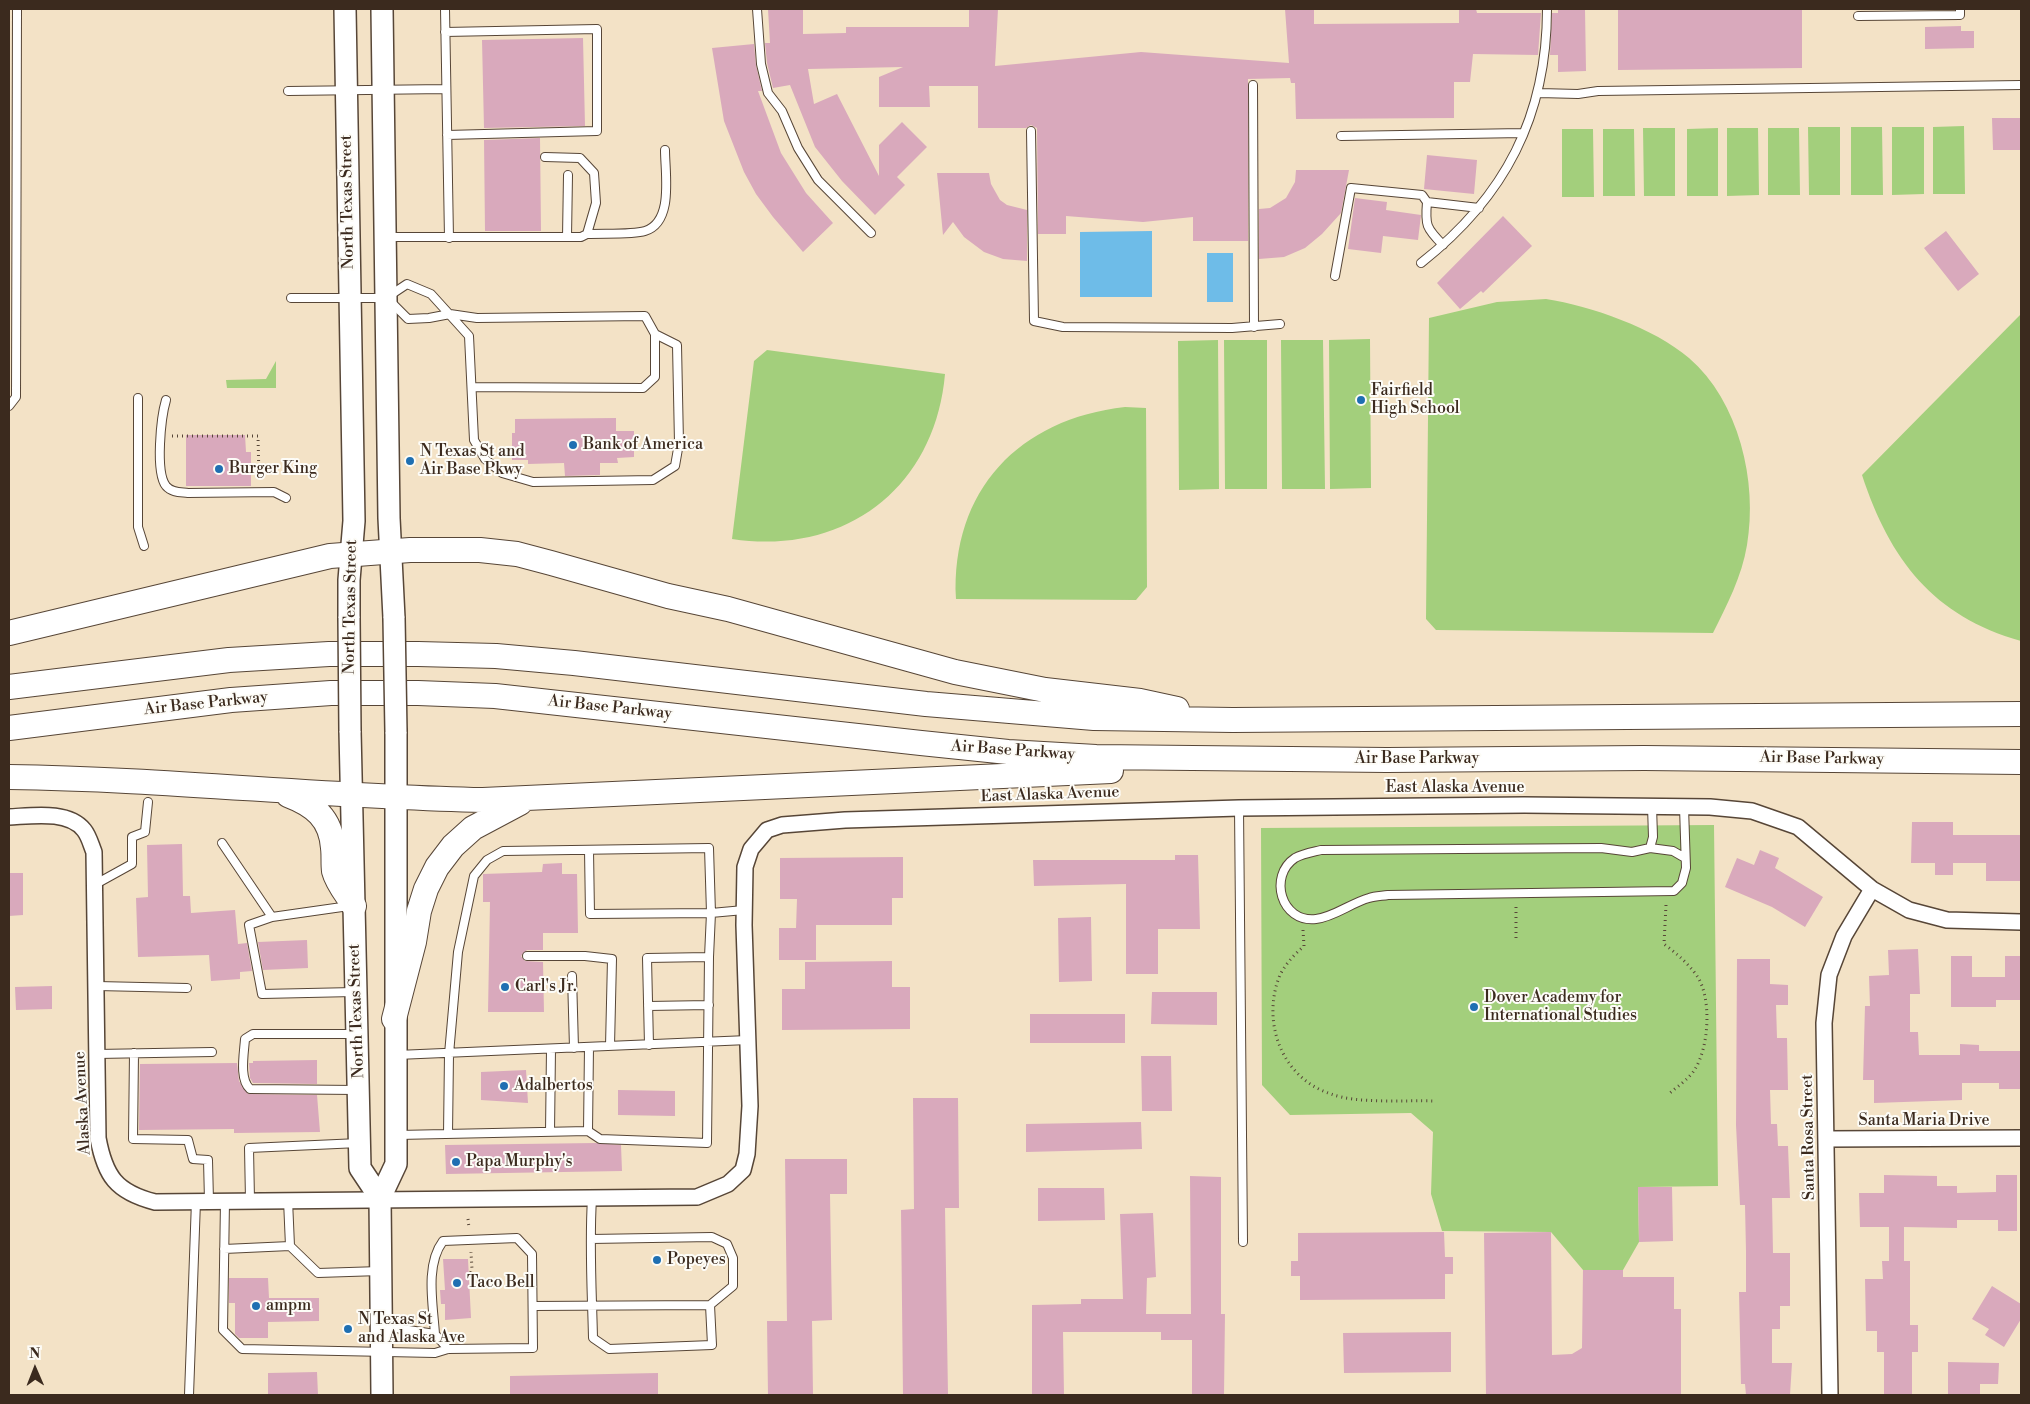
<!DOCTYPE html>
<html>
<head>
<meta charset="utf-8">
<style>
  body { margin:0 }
  #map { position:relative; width:2030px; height:1404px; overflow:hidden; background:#f3e2c6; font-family:"Libre Bodoni",serif }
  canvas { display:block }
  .frame { position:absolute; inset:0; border:10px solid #3b2a1e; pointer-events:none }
  .north { position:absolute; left:10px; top:1344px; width:50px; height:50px; -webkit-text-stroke:4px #fdfcf7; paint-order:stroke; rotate:359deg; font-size:14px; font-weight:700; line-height:20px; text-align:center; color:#3b2a1e }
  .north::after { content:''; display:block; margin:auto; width:18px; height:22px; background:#3b2a1e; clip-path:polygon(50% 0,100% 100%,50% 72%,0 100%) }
</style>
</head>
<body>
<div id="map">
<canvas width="2030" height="1404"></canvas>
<div class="frame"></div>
<div class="north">N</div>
</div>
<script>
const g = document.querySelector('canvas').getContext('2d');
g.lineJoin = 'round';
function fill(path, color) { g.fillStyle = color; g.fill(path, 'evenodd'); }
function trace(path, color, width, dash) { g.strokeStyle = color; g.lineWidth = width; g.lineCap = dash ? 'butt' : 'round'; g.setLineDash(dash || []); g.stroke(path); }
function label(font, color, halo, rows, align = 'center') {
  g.font = font + ' "Libre Bodoni",serif'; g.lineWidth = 4; g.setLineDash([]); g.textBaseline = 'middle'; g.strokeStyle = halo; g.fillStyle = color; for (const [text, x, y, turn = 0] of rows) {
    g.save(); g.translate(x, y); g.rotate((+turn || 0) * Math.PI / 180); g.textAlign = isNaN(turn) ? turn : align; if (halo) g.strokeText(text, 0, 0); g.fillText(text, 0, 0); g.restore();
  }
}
fill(new Path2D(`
  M 1964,126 L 1965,194 L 1933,194 L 1933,127 Z
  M 1808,127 L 1840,127 L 1840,195 L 1809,195 Z
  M 1851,127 L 1882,127 L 1883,195 L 1851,195 Z
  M 1892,127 L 1924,127 L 1924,194 L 1892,195 Z
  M 1643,128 L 1675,128 L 1675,196 L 1644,196 Z
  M 1718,128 L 1718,196 L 1687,196 L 1687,129 Z
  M 1727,128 L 1758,128 L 1759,195 L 1727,196 Z
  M 1768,128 L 1799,128 L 1800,195 L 1768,195 Z
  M 1562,129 L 1593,129 L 1594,197 L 1562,197 Z
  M 1603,129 L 1634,129 L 1635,196 L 1603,196 Z
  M 1546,299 C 1591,306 1654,328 1689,358 C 1739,401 1758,482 1747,545 C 1742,576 1727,605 1713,633 L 1436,630 L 1426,619 L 1429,318 L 1497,302 Z
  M 2021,314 L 2021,641 C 1933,616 1890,560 1862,475 Z
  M 1370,339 L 1371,488 L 1330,489 L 1329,340 Z
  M 1218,340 L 1219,489 L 1179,490 L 1178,341 Z
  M 1224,340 L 1267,340 L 1267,489 L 1225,489 Z
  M 1281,340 L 1323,340 L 1325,489 L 1282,489 Z
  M 767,350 L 945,374 C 935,488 845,556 732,539 L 754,361 Z
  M 276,361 L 276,388 L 227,388 L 226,380 L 266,379 Z
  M 1125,407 L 1146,408 L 1147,587 L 1136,600 L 956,599 C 951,490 1019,419 1125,407 Z
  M 1714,825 L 1718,1186 L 1638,1187 L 1639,1242 L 1623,1270 L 1583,1270 L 1551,1232 L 1442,1231 L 1431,1194 L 1433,1132 L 1411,1113 L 1290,1115 L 1262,1085 L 1261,828 Z`), '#a3cf7c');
fill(new Path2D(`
  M 1152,231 L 1152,297 L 1080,297 L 1080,232 Z
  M 1207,253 L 1233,253 L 1233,302 L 1207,302 Z`), '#6ebce8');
fill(new Path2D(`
  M 768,9 L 803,9 L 803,34 L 846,33 L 846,27 L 969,27 L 969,9 L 998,9 L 995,66 L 1141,52 L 1289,63 L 1285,9 L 1314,9 L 1314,24 L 1459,23 L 1459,9 L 1476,9 L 1477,13 L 1541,13 L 1538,55 L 1473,54 L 1470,82 L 1454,82 L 1454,118 L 1296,119 L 1295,83 L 1291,83 L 1290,78 L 1248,79 L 1248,241 L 1193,241 L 1193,217 L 1143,222 L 1066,216 L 1066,234 L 1038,234 L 1037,128 L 1031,125 L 1026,128 L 978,128 L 978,86 L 929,86 L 930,107 L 879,107 L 879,77 L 903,67 L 808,69 L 814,104 L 837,94 L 879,176 L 879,145 L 902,122 L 927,147 L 897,177 L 905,185 L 875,215 L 842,181 L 815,147 L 790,85 L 773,88 L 767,63 L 765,43 L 770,43 Z
  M 1558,9 L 1585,9 L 1586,71 L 1558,72 L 1558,55 L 1550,55 L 1552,13 L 1558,13 Z
  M 1618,9 L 1802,9 L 1802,68 L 1618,70 Z
  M 1961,26 L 1961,31 L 1974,31 L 1974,48 L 1925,49 L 1925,27 Z
  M 583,38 L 585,126 L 484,128 L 482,40 Z
  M 754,44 L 756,65 L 762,91 L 758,91 L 781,153 L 806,193 L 833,223 L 803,252 L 773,217 L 756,194 L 744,172 L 724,121 L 712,48 Z
  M 1992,118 L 2021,118 L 2021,150 L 1993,150 Z
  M 540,138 L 541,231 L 485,231 L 484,140 Z
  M 1427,155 L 1477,160 L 1474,194 L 1424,189 Z
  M 1296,170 L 1349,170 L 1341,213 L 1322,234 L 1305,248 L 1284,257 L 1259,259 L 1259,209 L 1270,208 L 1286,198 L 1295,182 Z
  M 937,173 L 989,173 L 991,184 L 1000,200 L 1007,205 L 1027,210 L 1027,261 L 1003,259 L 984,252 L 964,237 L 953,222 L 943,235 Z
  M 1355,198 L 1387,202 L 1386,210 L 1421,215 L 1418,240 L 1383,236 L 1381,253 L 1348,249 Z
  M 1503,216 L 1532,246 L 1483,293 L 1481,291 L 1460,309 L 1437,283 Z
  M 1946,231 L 1979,274 L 1958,291 L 1924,248 Z
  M 616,418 L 616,431 L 634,431 L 634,457 L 617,458 L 618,463 L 600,463 L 600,475 L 565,476 L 564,463 L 528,464 L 528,460 L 512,460 L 512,433 L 515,433 L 515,419 Z
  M 186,435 L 245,435 L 246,452 L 251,452 L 251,486 L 186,486 Z
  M 1912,822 L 1953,822 L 1953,835 L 2021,835 L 2021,881 L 1986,881 L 1986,863 L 1953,863 L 1953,875 L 1935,875 L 1935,863 L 1911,863 Z
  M 182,844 L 183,896 L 190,896 L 191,913 L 235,910 L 238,944 L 247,943 L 252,971 L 240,972 L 240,979 L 211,981 L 209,955 L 138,957 L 136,898 L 148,897 L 147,845 Z
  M 1760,850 L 1779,858 L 1775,868 L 1823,897 L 1805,927 L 1772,907 L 1725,887 L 1737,858 L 1754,865 Z
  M 1175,855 L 1198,855 L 1200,929 L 1158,929 L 1158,974 L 1126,974 L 1126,884 L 1034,886 L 1033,860 L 1175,860 Z
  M 903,857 L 903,898 L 892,898 L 892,925 L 816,925 L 816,960 L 779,960 L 779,928 L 796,928 L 797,899 L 780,899 L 780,858 Z
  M 562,863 L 562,874 L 577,874 L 578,933 L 543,933 L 543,950 L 527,950 L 521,956 L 525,961 L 543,962 L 544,1012 L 488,1012 L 490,902 L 483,902 L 483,874 L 542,872 L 543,864 Z
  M 9,873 L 23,873 L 23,915 L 9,916 Z
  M 1091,917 L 1092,981 L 1059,982 L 1058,918 Z
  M 307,940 L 308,968 L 263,970 L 258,942 Z
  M 1918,949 L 1920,994 L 1910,994 L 1910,1032 L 1918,1032 L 1919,1055 L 1960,1055 L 1960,1044 L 1979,1045 L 1979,1051 L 2021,1051 L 2021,1089 L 1999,1089 L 1999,1083 L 1962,1083 L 1962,1100 L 1874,1103 L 1874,1080 L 1863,1080 L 1865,1006 L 1870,1006 L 1869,976 L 1889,975 L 1888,950 Z
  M 1951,956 L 1972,956 L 1972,977 L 2005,977 L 2005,956 L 2021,956 L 2021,1000 L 1996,1000 L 1996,1007 L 1951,1007 Z
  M 1737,959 L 1770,959 L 1770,984 L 1788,985 L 1788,1005 L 1776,1005 L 1777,1038 L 1787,1038 L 1788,1090 L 1770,1090 L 1771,1124 L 1777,1124 L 1778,1146 L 1788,1146 L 1790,1198 L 1772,1198 L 1773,1253 L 1790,1253 L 1790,1306 L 1780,1306 L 1780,1329 L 1772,1329 L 1772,1363 L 1792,1363 L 1790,1395 L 1746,1395 L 1745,1384 L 1741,1384 L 1739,1292 L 1746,1292 L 1746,1251 L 1745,1205 L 1740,1205 L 1736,1125 Z
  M 892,961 L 892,987 L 910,987 L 910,1029 L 782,1030 L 782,989 L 805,989 L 805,962 Z
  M 52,986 L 52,1009 L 16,1010 L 15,987 Z
  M 1152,992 L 1217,992 L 1217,1025 L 1151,1024 Z
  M 1030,1014 L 1125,1014 L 1125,1043 L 1030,1043 Z
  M 1141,1056 L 1171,1056 L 1172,1111 L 1142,1111 Z
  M 317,1060 L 317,1084 L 253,1083 L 250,1078 L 249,1063 L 253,1063 L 253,1061 Z
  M 237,1063 L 239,1081 L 248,1094 L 317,1095 L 320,1132 L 234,1133 L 234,1129 L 139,1130 L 140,1064 Z
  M 526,1070 L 528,1103 L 481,1100 L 481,1072 Z
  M 618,1090 L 675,1091 L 675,1116 L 618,1115 Z
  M 913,1098 L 958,1098 L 959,1208 L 945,1208 L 948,1395 L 903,1395 L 901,1210 L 914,1209 Z
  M 1141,1122 L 1142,1149 L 1026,1152 L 1026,1124 Z
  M 596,1143 L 621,1145 L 622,1171 L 446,1174 L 445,1145 Z
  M 785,1159 L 847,1159 L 847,1194 L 830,1194 L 832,1320 L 812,1321 L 813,1395 L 768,1395 L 767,1321 L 787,1321 Z
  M 1884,1175 L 1937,1176 L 1937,1186 L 1957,1186 L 1957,1193 L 1996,1192 L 1996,1175 L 2017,1175 L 2017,1231 L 1998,1231 L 1998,1220 L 1957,1220 L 1957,1228 L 1904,1227 L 1904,1261 L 1910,1261 L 1910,1325 L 1918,1325 L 1918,1352 L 1912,1352 L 1912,1395 L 1884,1395 L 1884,1352 L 1877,1352 L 1877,1331 L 1866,1331 L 1865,1279 L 1883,1279 L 1882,1261 L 1889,1261 L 1889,1227 L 1860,1227 L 1859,1193 L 1884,1193 Z
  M 1190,1176 L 1221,1177 L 1221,1314 L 1225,1314 L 1224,1395 L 1192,1395 L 1192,1340 L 1161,1340 L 1161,1332 L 1063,1332 L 1064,1395 L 1032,1395 L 1032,1305 L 1081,1304 L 1081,1299 L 1123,1299 L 1120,1214 L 1153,1213 L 1156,1277 L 1147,1278 L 1146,1314 L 1191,1314 Z
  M 1638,1187 L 1672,1187 L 1673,1241 L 1639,1242 Z
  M 1038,1188 L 1104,1188 L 1105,1220 L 1038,1221 Z
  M 1444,1232 L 1445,1257 L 1453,1257 L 1453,1274 L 1445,1274 L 1445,1299 L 1300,1300 L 1300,1276 L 1291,1276 L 1291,1261 L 1298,1261 L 1298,1233 Z
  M 1551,1232 L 1552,1355 L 1572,1354 L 1582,1348 L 1583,1270 L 1623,1270 L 1623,1277 L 1674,1277 L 1674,1309 L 1681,1309 L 1681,1395 L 1486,1395 L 1484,1233 Z
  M 443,1259 L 468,1259 L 471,1318 L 445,1320 L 445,1304 L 441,1304 L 440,1290 L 445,1290 Z
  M 229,1278 L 268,1278 L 269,1298 L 319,1298 L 319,1321 L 268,1322 L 268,1338 L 239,1338 L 235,1334 L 235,1303 L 229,1303 Z
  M 1992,1286 L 2021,1304 L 2021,1319 L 2004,1347 L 1985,1335 L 1989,1329 L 1972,1319 Z
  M 1451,1332 L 1451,1372 L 1344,1373 L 1343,1333 Z
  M 1948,1362 L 1999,1363 L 1998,1384 L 1980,1384 L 1980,1395 L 1948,1395 Z
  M 317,1372 L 318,1395 L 268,1395 L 268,1373 Z
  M 658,1373 L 658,1395 L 510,1395 L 510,1376 Z`), '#d9a9bc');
const lane = new Path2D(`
  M 445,9 L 449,238
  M 757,9 L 761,64 L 768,93 L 782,111 L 798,148 L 818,180 L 871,233
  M 1858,16 L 1960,15 L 1960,9
  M 445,32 L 597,29 L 597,131 L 447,135
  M 1253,85 L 1254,327
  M 288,91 L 446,89
  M 1539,93 L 1578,94 L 1598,91 L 2021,85
  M 1031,131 L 1034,321 L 1063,327 L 1232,328 L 1280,324
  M 1341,136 L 1523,133
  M 545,157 L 580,158 L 594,173 L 596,203 L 587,234 L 581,237 L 567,237
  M 587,234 C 602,233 632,235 645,231 C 674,222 665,174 665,150
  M 387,237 L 567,237 L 568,175
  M 1443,245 C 1426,228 1425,225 1427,202 L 1479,208
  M 1421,263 C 1505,197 1547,116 1547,9
  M 1335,276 L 1351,188 L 1422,195 L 1427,202
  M 291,298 L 386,298 L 407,284 L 431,294 L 469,336 L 474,440 L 485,459 L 502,473 L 533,482 L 653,480 L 675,466 L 679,443 L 677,345 L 655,334
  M 390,301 L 408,319 L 429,318 L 450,314 L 477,318 L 645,316 L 655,334 L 655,377 L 643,388 L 472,387
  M 138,398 L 138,527 L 144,546
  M 166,400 C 161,417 155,472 166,486 C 172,493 181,492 188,493 L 274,492 L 286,498
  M 9,406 L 16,397 L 17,9
  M 1652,806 L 1653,837 L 1650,848 L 1632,852 L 1601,848 L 1321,850 C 1313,852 1302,854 1295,858 C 1268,876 1281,923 1316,919 C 1334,917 1351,903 1369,898 C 1375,896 1382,896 1388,895 L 1674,891 L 1682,883 L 1686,868 L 1684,807
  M 1239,808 L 1243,1242
  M 222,843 L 272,917 L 349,906
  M 1650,848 L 1673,851 L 1685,858
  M 589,850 L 590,914 L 711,913 L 709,957 L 647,958 L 649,1045
  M 94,885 L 132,864 L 132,837 L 145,832 L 148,802
  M 272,917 L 249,925 L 262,994 L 354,992
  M 527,956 L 585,956 L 612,959 L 610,1046
  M 572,976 L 574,1048
  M 97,986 L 187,988
  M 648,1006 L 709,1005
  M 355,1034 L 253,1034 L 245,1039 C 244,1054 239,1079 250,1089 L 357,1090
  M 134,1053 L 133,1139 L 188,1140 L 193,1159 L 208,1160 L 209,1201
  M 97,1054 L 212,1052
  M 397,1055 L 748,1040
  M 588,1131 L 600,1139 L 707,1143 L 709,957
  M 550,1132 L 551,1049
  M 448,1134 L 449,1054 L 458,952 L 474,876 L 487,860 L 503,851 L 709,848 L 711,913 L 744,910
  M 398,1135 L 588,1131 L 589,1047
  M 250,1200 L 249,1148 L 359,1143
  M 225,1201 L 223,1330 L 242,1349 L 435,1353 L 448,1349 L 533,1348 L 532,1254 L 517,1238 L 443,1241 C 425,1265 433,1304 435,1334
  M 591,1239 L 712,1237 L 727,1244 L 733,1258 L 733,1286 L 710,1305
  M 290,1246 L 318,1273 L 380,1271
  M 224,1249 L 290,1246 L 288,1200
  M 533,1306 L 710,1305 L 712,1345 L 609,1349 L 593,1338 C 592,1292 589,1245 592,1199
  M 382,1326 L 435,1334 L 448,1349
  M 189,1395 L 196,1201`);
const street = new Path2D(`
  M 9,817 C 32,816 68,810 84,830 C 89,836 91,845 94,852 L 98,1138 C 105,1176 116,1192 155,1202 L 697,1197 L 728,1184 L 743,1170 L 747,1154 L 750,1106 L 744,925 L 745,867 L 751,849 L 767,830 L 782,825 L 845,820 L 1239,808 L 1524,805 L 1710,807 L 1752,811 L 1798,827 L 1872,889 L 1909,910 L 1947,920 L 2021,922
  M 1827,1139 L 2021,1138
  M 1830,1395 L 1824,1023 L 1829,975 L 1844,936 L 1872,889`);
const secondary = new Path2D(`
  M 345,9 L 354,521 L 349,580 L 349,618
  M 382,9 L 389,518 L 394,618
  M 350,731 L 360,1168 L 380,1198
  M 382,1395 L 380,1198 L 396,1164 L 396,732`);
const primary = new Path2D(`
  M 9,633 L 330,556 L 410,550 L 480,550 L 517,554 L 551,563 L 668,596 L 728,609 L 955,672 L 1045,690 L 1140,701 L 1177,709
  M 9,687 L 229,660 L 329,654 L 418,654 L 496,656 L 574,663 L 926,704 L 1094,718 L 1233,720 L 2021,714
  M 9,728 L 231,700 L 331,693 L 418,693 L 495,696 L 921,743 L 1008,752 L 1096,757 L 1387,760 L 1644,758 L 2021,762
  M 9,777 C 167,779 325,797 483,800 L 1111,771
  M 288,795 C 314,805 331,818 333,848 C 334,855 333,864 334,871 C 337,883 348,896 354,906
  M 394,1019 L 414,942 L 419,911 L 426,889 L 437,867 L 453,846 L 473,828 L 520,803`);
trace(lane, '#574637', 10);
trace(street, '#574637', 18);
trace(secondary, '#574637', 24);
trace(primary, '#574637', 26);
trace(new Path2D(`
  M 172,436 L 258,436 L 259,479
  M 1666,905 L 1664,944 C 1677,954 1688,963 1697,976 C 1712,998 1709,1047 1695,1069 C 1690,1078 1678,1086 1670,1093
  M 1516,907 L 1516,939
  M 1303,930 L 1304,946 C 1295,954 1286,963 1280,975 C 1261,1021 1281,1078 1331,1094 C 1357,1104 1405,1100 1434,1101
  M 468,1219 L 469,1228
  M 469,1277 L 472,1269 L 471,1252`), '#574637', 3, [1, 4]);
trace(lane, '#fff', 8);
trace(street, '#fff', 15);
trace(secondary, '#fff', 21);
trace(primary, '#fff', 24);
const secondaryBridge = new Path2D(`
  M 349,618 L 350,731
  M 394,618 L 396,732`);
trace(secondaryBridge, '#574637', 24, []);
trace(secondaryBridge, '#fff', 21);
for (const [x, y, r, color] of [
  [1361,400,5,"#1f6fb2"],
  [573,445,5,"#1f6fb2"],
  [410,461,5,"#1f6fb2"],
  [219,469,5,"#1f6fb2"],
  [505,987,5,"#1f6fb2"],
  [1474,1007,5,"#1f6fb2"],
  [504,1086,5,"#1f6fb2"],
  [456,1162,5,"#1f6fb2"],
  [657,1260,5,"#1f6fb2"],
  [457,1283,5,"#1f6fb2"],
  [256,1306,5,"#1f6fb2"],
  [348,1329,5,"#1f6fb2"]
]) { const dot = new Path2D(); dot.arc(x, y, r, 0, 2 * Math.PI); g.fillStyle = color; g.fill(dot); trace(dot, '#fdfcf7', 2); }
label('16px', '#3b2a1e', '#fdfcf7', [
  ["North Texas Street",348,202,-91],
  ["North Texas Street",351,607,-89],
  ["Air Base Parkway",206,704,-6],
  ["Air Base Parkway",610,708,6],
  ["Air Base Parkway",1013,751,4],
  ["Air Base Parkway",1417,759],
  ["Air Base Parkway",1822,759,1],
  ["East Alaska Avenue",1455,788],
  ["East Alaska Avenue",1050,795,-2],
  ["North Texas Street",357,1011,-92],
  ["Alaska Avenue",83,1103,-93],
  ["Santa Maria Drive",1924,1121],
  ["Santa Rosa Street",1809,1137,-91]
]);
label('16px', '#3b2a1e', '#fdfcf7', [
  ["Fairfield",1371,391],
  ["High School",1371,409],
  ["Bank of America",583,445],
  ["N Texas St and",420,452],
  ["Air Base Pkwy",420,470],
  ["Burger King",229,469],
  ["Carl's Jr.",515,987],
  ["Dover Academy for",1484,998],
  ["International Studies",1484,1016],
  ["Adalbertos",514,1086],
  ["Papa Murphy's",466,1162],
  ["Popeyes",667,1260],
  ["Taco Bell",467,1283],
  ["ampm",266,1306],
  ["N Texas St",358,1320],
  ["and Alaska Ave",358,1338]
], 'left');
</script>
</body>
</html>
